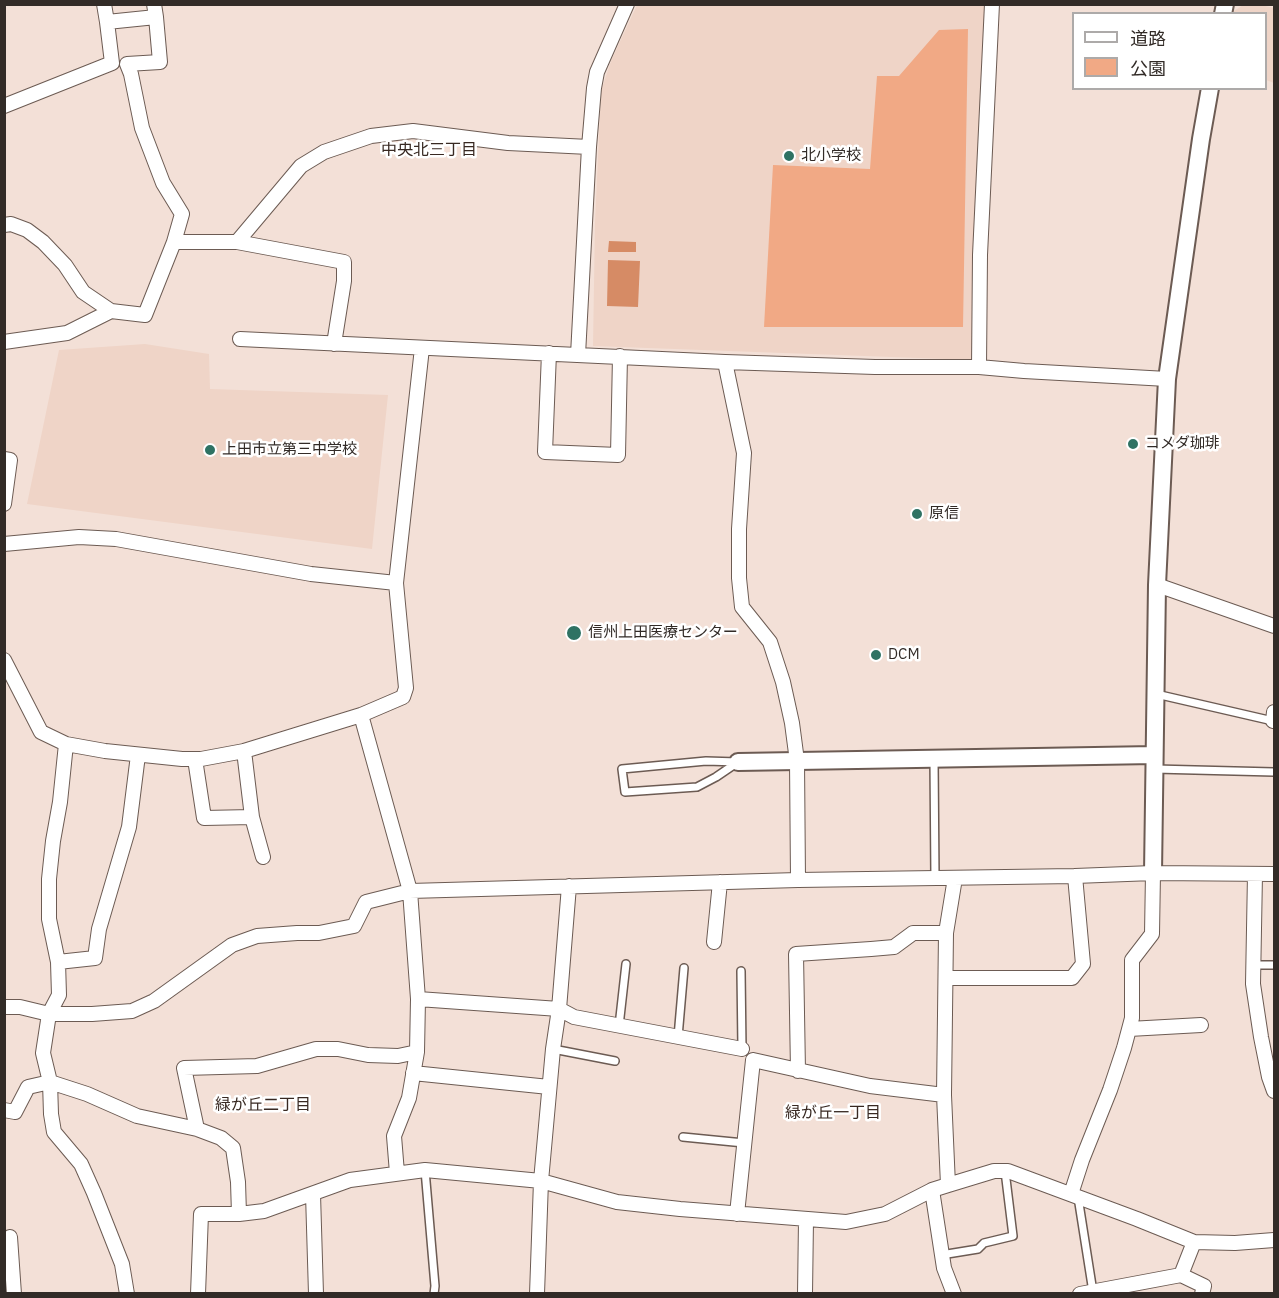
<!DOCTYPE html>
<html>
<head>
<meta charset="utf-8">
<style>
  body { margin:0 }
  #map { position:relative; width:1279px; height:1298px; overflow:hidden; background:#f3e0d7; font-family:"IBM Plex Sans","Noto Sans JP",sans-serif }
  canvas { display:block }
  .frame { position:absolute; inset:0; border:6px solid #322b27; pointer-events:none }
  .legend { position:absolute; left:1072px; top:12px; width:195px; height:78px; box-sizing:border-box; background:#fff; border:2px solid #adaaa9; margin:0; padding:8px 10px; list-style:none; font-size:18px; color:#322b27 }
  .legend li { display:flex; align-items:center; gap:12px; height:30px }
  .legend b { width:30px; border:2px solid #adaaa9 }
</style>
</head>
<body>
<div id="map">
<canvas width="1279" height="1298"></canvas>
<div class="frame"></div>
<ul class="legend">
<li><b style="height:8px;background:#fff"></b>道路</li>
<li><b style="height:16px;background:#f1a985"></b>公園</li>
</ul>
</div>
<script>
const g = document.querySelector('canvas').getContext('2d');
g.lineJoin = 'round';
function fill(path, color) { g.fillStyle = color; g.fill(path, 'evenodd'); }
function trace(path, color, width, dash) { g.strokeStyle = color; g.lineWidth = width; g.lineCap = dash ? 'butt' : 'round'; g.setLineDash(dash || []); g.stroke(path); }
function label(font, color, halo, rows, align = 'center') {
  g.font = font + ' "IBM Plex Sans","Noto Sans JP",sans-serif'; g.lineWidth = 5; g.setLineDash([]); g.textBaseline = 'middle'; g.strokeStyle = halo; g.fillStyle = color; for (const [text, x, y, turn = 0] of rows) {
    g.save(); g.translate(x, y); g.rotate((+turn || 0) * Math.PI / 180); g.textAlign = isNaN(turn) ? turn : align; if (halo) g.strokeText(text, 0, 0); g.fillText(text, 0, 0); g.restore();
  }
}
fill(new Path2D(`
  M 637,5 L 986,5 L 973,360 L 593,346 L 595,222 L 601,91 L 611,61 Z
  M 1243,5 L 1261,5 L 1274,8 L 1274,83 L 1266,80 L 1266,14 L 1234,13 L 1234,11 Z
  M 145,344 L 209,354 L 210,389 L 388,395 L 372,549 L 27,504 L 59,350 Z`), '#efd4c7');
fill(new Path2D(`
  M 968,29 L 963,327 L 764,327 L 773,165 L 870,169 L 877,76 L 899,76 L 939,30 Z`), '#f1a985');
fill(new Path2D(`
  M 609,241 L 636,242 L 636,252 L 608,252 Z
  M 608,260 L 640,261 L 638,307 L 607,306 Z`), '#d68b65');
const service = new Path2D(`
  M 1156,694 L 1273,721
  M 934,759 L 935,879
  M 706,761 L 738,762 L 716,777 L 697,787 L 625,792 L 622,769 Z
  M 1155,769 L 1274,772
  M 1253,965 L 1274,965
  M 741,971 L 742,1049
  M 619,1026 L 626,964
  M 678,1037 L 684,968
  M 553,1049 L 615,1061
  M 683,1137 L 744,1143
  M 425,1170 L 435,1286 L 434,1294
  M 1078,1197 L 1093,1292
  M 941,1255 L 978,1249 L 984,1243 L 1013,1236 L 1005,1171`);
const minor = new Path2D(`
  M 104,4 L 107,22
  M 156,17 L 160,62 L 127,64 L 131,74 L 142,128 L 163,183 L 182,214 L 174,242
  M 4,106 L 112,63 L 107,22 L 156,17 L 154,4
  M 4,225 L 11,224 L 27,230 L 43,242 L 65,265 L 83,292 L 111,311 L 145,315 L 174,242 L 237,242 L 344,262 L 344,281 L 334,344
  M 237,242 L 301,166 L 324,152 L 371,136 L 413,131 L 508,143 L 589,147
  M 240,339 L 725,362 L 875,367 L 979,367 L 1024,371 L 1167,379
  M 4,342 L 67,333 L 111,311
  M 549,353 L 545,452 L 618,455 L 620,356
  M 578,355 L 589,147 L 594,88 L 597,72 L 627,4
  M 725,362 L 744,453 L 739,529 L 739,578 L 742,607 L 770,642 L 783,682 L 792,723 L 797,761 L 798,880
  M 979,367 L 980,255 L 992,4
  M 4,459 L 10,460 L 4,504
  M 4,544 L 79,537 L 116,539 L 311,574 L 396,583
  M 1157,585 L 1274,626
  M 4,660 L 41,732 L 66,744 L 105,751 L 182,759 L 201,759 L 244,751 L 361,715 L 403,697 L 406,688 L 396,583 L 422,348
  M 361,715 L 410,891 L 418,999 L 417,1052 L 409,1098 L 394,1136 L 397,1173
  M 1273,721 L 1274,712
  M 66,744 L 60,802 L 53,841 L 49,879 L 49,919 L 58,962 L 59,995 L 49,1014 L 43,1053 L 50,1082 L 51,1114 L 54,1132 L 81,1164 L 94,1193 L 122,1264 L 127,1294
  M 244,751 L 252,817
  M 195,759 L 204,818 L 252,817 L 263,857
  M 1255,874 L 1253,984 L 1261,1037 L 1269,1077 L 1274,1091
  M 714,942 L 720,882
  M 58,962 L 95,958 L 99,929 L 129,827 L 138,755
  M 946,978 L 1072,978 L 1083,964 L 1075,876
  M 418,999 L 559,1009 L 574,1017 L 742,1049
  M 4,1007 L 20,1007 L 49,1014 L 92,1014 L 132,1011 L 154,1001 L 232,945 L 257,936 L 297,933 L 319,933 L 354,926 L 366,902 L 410,891 L 798,880 L 1075,876 L 1153,873 L 1274,874
  M 1129,1029 L 1201,1025
  M 798,1071 L 796,954 L 871,949 L 894,947 L 913,933 L 946,933
  M 413,1073 L 549,1087
  M 4,1110 L 15,1112 L 28,1087 L 50,1082 L 87,1094 L 137,1116 L 197,1129 L 221,1138 L 233,1148 L 238,1182 L 239,1214
  M 197,1129 L 184,1068 L 257,1066 L 316,1049 L 338,1049 L 368,1055 L 398,1056 L 417,1052
  M 948,1185 L 944,1095 L 946,933 L 955,878
  M 932,1190 L 944,1268 L 954,1294
  M 313,1194 L 316,1294
  M 1071,1194 L 1082,1160 L 1110,1090 L 1124,1048 L 1132,1018 L 1132,960 L 1152,934 L 1153,873
  M 737,1214 L 753,1060 L 870,1086 L 944,1095
  M 10,1237 L 14,1294
  M 1181,1275 L 1194,1242
  M 198,1294 L 201,1214 L 239,1214 L 264,1211 L 350,1180 L 425,1170 L 541,1181 L 617,1202 L 680,1209 L 846,1222 L 885,1214 L 932,1190 L 948,1185 L 994,1171 L 1008,1171 L 1137,1219 L 1194,1242 L 1235,1243 L 1274,1240
  M 537,1294 L 541,1181 L 553,1049 L 559,1009 L 569,886
  M 805,1294 L 806,1220
  M 1080,1294 L 1181,1275 L 1204,1286 L 1202,1294`);
const tertiary = new Path2D(`
  M 1223,14 L 1225,4
  M 738,762 L 1154,755
  M 1153,873 L 1157,585 L 1167,379 L 1201,139 L 1210,88`);
trace(service, '#6c5b53', 10);
trace(minor, '#6c5b53', 16);
trace(tertiary, '#6c5b53', 20);
trace(service, '#fff', 7);
trace(minor, '#fff', 14);
trace(tertiary, '#fff', 16);
for (const [x, y, r, color] of [
  [789,156,6,"#2f7263"],
  [1133,444,6,"#2f7263"],
  [210,450,6,"#2f7263"],
  [917,514,6,"#2f7263"],
  [574,633,8,"#2f7263"],
  [876,655,6,"#2f7263"]
]) { const dot = new Path2D(); dot.arc(x, y, r, 0, 2 * Math.PI); g.fillStyle = color; g.fill(dot); trace(dot, '#fff', 2); }
label('15px', '#322b27', '#fff', [
  ["北小学校",801,156],
  ["コメダ珈琲",1145,444],
  ["上田市立第三中学校",222,450],
  ["原信",929,514],
  ["信州上田医療センター",588,633],
  ["DCM",888,655]
], 'left');
label('16px', '#382922', '#fff', [
  ["中央北三丁目",429,150],
  ["緑が丘二丁目",263,1105],
  ["緑が丘一丁目",833,1113]
]);
</script>
</body>
</html>
